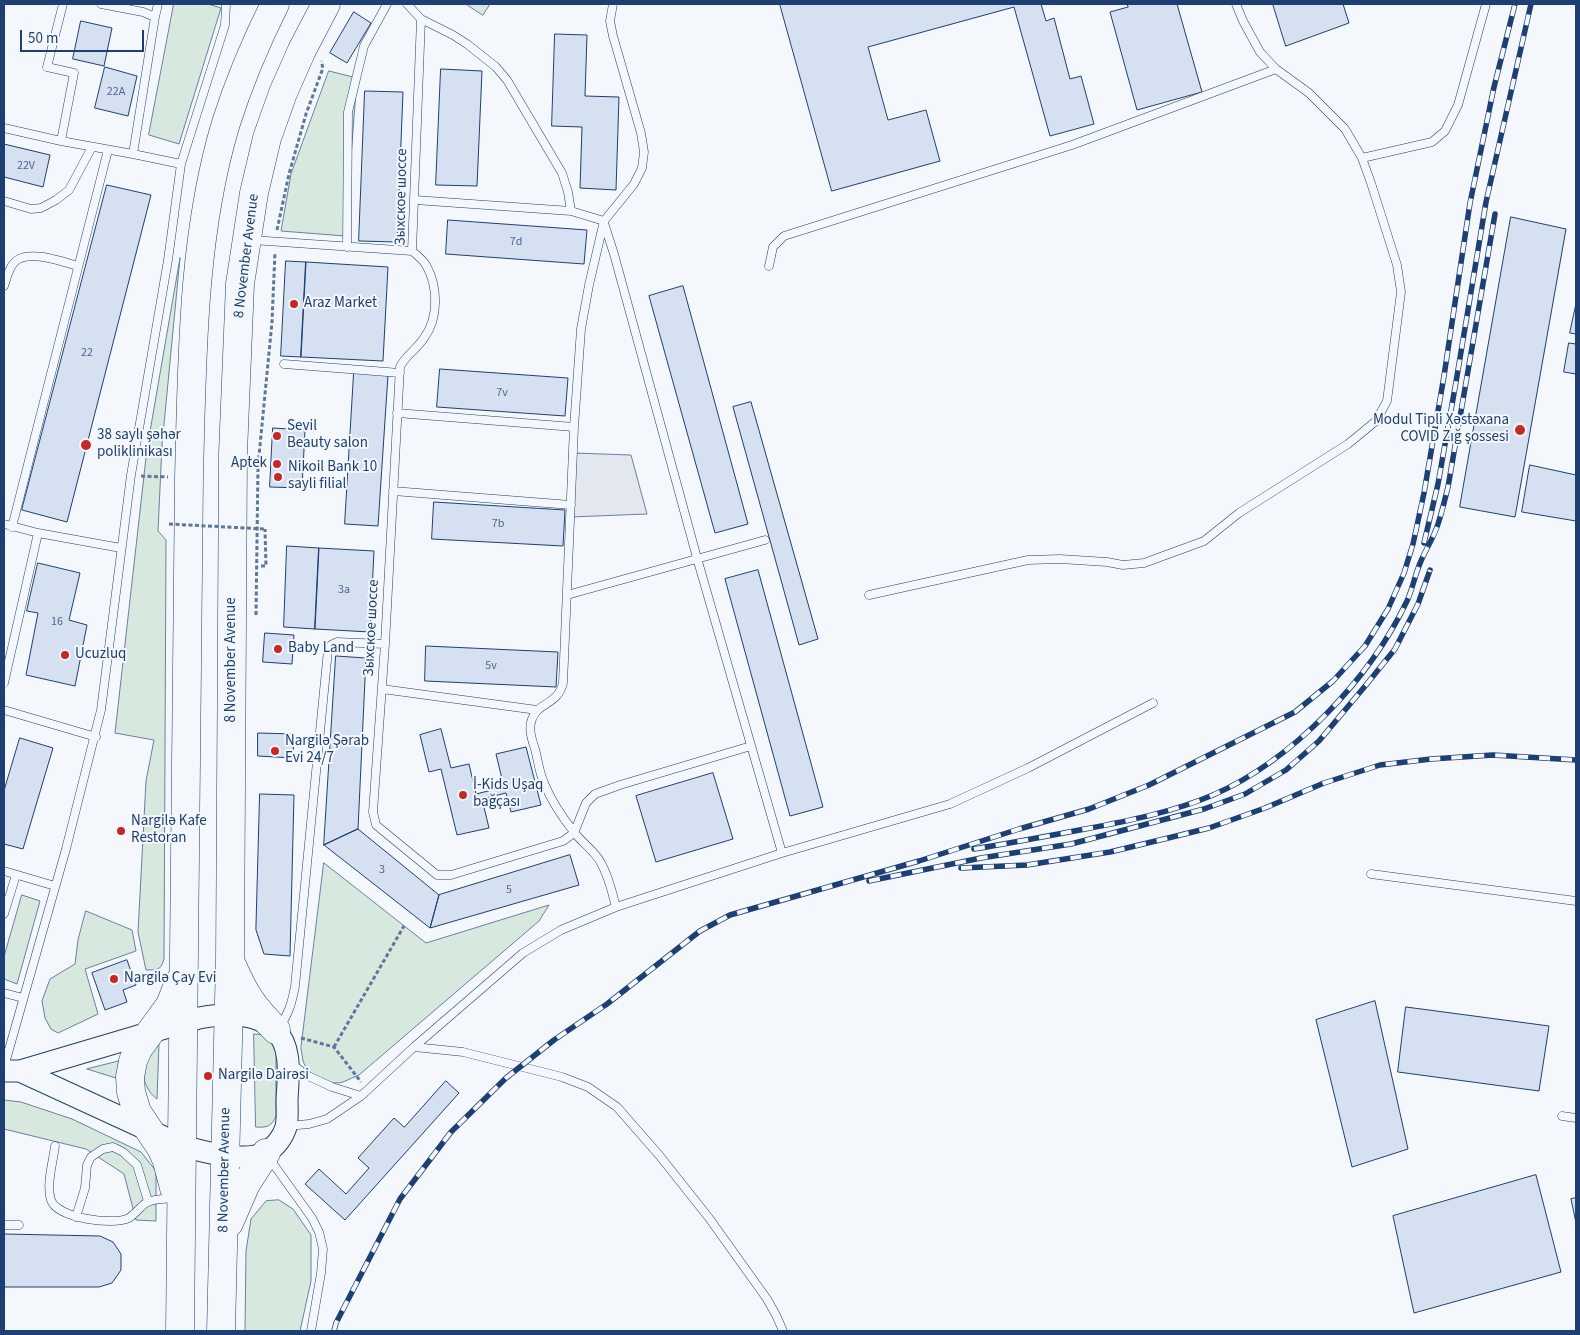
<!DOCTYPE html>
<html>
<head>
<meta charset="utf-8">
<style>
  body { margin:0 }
  #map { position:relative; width:1580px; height:1335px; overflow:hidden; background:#f4f7fb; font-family:"Source Sans 3",sans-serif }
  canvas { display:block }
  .frame { position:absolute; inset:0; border:5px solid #1d3f73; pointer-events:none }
  .scale { position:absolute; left:20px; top:30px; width:124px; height:22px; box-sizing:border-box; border:2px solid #1d3f73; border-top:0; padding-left:6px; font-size:15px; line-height:18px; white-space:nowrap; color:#1d3f73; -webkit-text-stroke:4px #f4f7fb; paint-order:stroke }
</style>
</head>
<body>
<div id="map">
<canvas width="1580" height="1335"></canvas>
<div class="frame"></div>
<div class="scale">50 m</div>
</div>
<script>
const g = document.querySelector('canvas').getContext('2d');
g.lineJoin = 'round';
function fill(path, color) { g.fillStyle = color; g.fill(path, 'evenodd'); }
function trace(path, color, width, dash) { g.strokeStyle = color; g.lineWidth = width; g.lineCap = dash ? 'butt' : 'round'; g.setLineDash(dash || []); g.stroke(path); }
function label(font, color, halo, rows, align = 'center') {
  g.font = font + ' "Source Sans 3",sans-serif'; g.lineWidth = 4; g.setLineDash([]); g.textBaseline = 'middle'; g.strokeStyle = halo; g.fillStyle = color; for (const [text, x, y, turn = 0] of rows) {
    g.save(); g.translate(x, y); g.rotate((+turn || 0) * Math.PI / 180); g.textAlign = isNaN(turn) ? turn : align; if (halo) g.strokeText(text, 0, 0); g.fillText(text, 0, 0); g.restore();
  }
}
const green = new Path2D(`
  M 174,4 L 208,4 L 221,8 L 179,144 L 149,135 Z
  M 466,4 L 490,4 L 483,15 Z
  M 329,71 L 357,78 L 345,236 L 281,231 L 291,174 Z
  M 180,258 L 162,445 L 158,531 L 166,540 L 164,959 C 161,970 158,970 146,970 L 138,932 L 146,781 L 154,740 L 115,733 L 147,449 Z
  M 324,863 L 426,943 L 549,905 L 539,921 L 359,1075 C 354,1077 348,1080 343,1082 C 328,1086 308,1076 303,1061 C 302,1057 302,1052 301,1048 Z
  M 22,895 L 40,901 L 17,984 L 4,979 L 4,957 Z
  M 86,911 L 132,930 L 136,951 L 85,969 L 98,1014 L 58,1033 L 51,1029 L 45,1018 L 42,1001 L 50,979 L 75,964 L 78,940 Z
  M 254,1034 L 267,1035 L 276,1045 L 276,1116 C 272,1126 267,1128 256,1127 Z
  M 159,1043 L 157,1099 C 147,1092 140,1076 145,1063 C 148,1056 154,1049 159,1043 Z
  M 120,1061 L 119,1079 L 87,1069 Z
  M 4,1100 L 21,1102 L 72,1119 L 141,1152 L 156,1171 L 156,1221 L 136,1220 L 124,1174 L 86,1149 L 4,1129 Z
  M 279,1200 L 293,1209 L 311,1235 L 311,1281 L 300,1331 L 245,1331 L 246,1251 L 251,1219 L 266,1201 Z`);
fill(green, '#d7e8df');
trace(green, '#687fa3', 1);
const parking = new Path2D(`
  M 573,453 L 631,455 L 647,514 L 571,517 Z`);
fill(parking, '#e3e8f0');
trace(parking, '#687fa3', 1);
const building = new Path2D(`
  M 780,4 L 1041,4 L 1046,21 L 1054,18 L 1070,79 L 1081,76 L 1094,124 L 1050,136 L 1014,7 L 868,47 L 888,120 L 926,110 L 940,161 L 832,191 Z
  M 1127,4 L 1177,4 L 1202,92 L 1137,110 L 1110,12 L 1128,7 Z
  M 1273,4 L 1343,4 L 1349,23 L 1286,46 Z
  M 354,12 L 371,23 L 347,63 L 330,53 Z
  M 81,21 L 112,28 L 104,66 L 73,59 Z
  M 555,34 L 587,35 L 585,96 L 619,97 L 616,190 L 580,188 L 582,127 L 552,126 Z
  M 105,67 L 137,76 L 128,116 L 95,108 Z
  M 441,69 L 482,71 L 477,186 L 436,185 Z
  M 365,91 L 403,92 L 397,242 L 359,241 Z
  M 4,144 L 50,155 L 43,187 L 4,177 Z
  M 107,185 L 151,195 L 67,522 L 22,510 Z
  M 1511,217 L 1566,229 L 1515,517 L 1460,507 Z
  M 448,220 L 587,230 L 584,264 L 446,254 Z
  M 286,261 L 306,262 L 301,357 L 281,356 Z
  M 306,262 L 388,267 L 383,361 L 301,357 Z
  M 683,286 L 748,524 L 715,533 L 649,296 Z
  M 1576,304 L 1576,334 L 1570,333 Z
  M 1569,343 L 1576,344 L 1576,374 L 1564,372 Z
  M 440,369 L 568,378 L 565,416 L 437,407 Z
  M 354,373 L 388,375 L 378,526 L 345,524 Z
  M 751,402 L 818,639 L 799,645 L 733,407 Z
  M 273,428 L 305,430 L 302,488 L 270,487 Z
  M 1530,465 L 1576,475 L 1576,521 L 1522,512 Z
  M 434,502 L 565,510 L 563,546 L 432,539 Z
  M 287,546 L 319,548 L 315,629 L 284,627 Z
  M 319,548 L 374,551 L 370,632 L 315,629 Z
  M 38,563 L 80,573 L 69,620 L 87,625 L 75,686 L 26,675 L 38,613 L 27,611 Z
  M 758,570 L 823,807 L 790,816 L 725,579 Z
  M 265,633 L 294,635 L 292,664 L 263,662 Z
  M 426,646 L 558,652 L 556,687 L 425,681 Z
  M 336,656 L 366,658 L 358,829 L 324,845 Z
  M 441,729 L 451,768 L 469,764 L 476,794 L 504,787 L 496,754 L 526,747 L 541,805 L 511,812 L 506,793 L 482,799 L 489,828 L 457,835 L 441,769 L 429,772 L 420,735 Z
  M 258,733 L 294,734 L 293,758 L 258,756 Z
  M 20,738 L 53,748 L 23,849 L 4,844 L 4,791 Z
  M 713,773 L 733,839 L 656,862 L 636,796 Z
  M 260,794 L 294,795 L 290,956 L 264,954 L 256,930 Z
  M 358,829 L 439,895 L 430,928 L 324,845 Z
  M 570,855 L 579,885 L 430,928 L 439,895 Z
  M 127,960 L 136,985 L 123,990 L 127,1002 L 105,1010 L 92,973 Z
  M 1375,1001 L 1408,1149 L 1352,1167 L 1316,1020 Z
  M 1406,1007 L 1549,1026 L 1539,1091 L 1398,1072 Z
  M 446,1081 L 459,1093 L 345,1220 L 305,1184 L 319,1169 L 346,1194 L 369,1168 L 358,1158 L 394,1118 L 404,1127 Z
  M 1536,1175 L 1561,1272 L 1414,1313 L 1393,1216 Z
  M 1576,1198 L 1576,1223 L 1571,1199 Z
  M 4,1234 L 100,1236 L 113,1242 L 121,1254 L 121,1270 L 112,1283 L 99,1287 L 4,1287 Z`);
fill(building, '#d5e0f0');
trace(building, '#1d3f73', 1);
const lane = new Path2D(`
  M 63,4 L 47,67 L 74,73 L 61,141 L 133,154 L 181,164
  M 101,4 L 143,12 L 155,17 L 158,4
  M 407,4 L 421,19 L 453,35 L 467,44 L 496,67 L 507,80 L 562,173 L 568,192 L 571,211
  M 421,19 L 412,251 C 417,255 423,260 426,265 C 438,286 439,318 424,338 C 417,349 405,356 400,367 L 385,644 L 373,812 L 376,825 L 437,875 L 451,875 L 563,841 L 574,833 L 586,803 L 595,794 L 620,785 L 751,746
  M 4,128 L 61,141
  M 133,154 L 155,17
  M 1362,158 L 1432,142 L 1445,131 L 1458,105 L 1486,4
  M 415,200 L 571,211 L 604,221
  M 4,201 L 31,209 L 41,208 L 56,200 L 69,190 L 92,147
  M 604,223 L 614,254 L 697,558 L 782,853 L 616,907
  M 252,240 L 412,251
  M 347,247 L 348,112 L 364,46 L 387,4
  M 769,266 L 773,247 L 784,236 L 1072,145 L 1276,69
  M 4,286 C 7,277 10,263 19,259 C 34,251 63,262 78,266
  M 284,364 L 400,373
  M 397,413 L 574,427
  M 393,491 L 571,505
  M 4,524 L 38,533 L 121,548
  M 12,527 L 108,150
  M 567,595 L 765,540
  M 869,595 L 1028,560 L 1060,559 L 1107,562 L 1123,565 L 1144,563 L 1204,541 L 1239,513 L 1348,444 L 1376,421 L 1387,401 L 1401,292 L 1397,265 L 1371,183 L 1362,158 L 1345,129 L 1309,93 L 1276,69 L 1260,52 L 1243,21 L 1236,4
  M 4,683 L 38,533
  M 382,689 L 537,710
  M 4,710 L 96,737
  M 782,853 L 950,804 L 1028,768 L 1153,703
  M 4,871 L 55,886
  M 1371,874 L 1576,901
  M 4,914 L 16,875
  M 4,993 L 23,998
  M 279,1027 C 289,1014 292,1002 295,986 L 328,650 L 331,645 L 337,642 L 385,644
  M 414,1047 L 463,1052 L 562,1077 L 588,1087 L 617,1107 L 659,1155 L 709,1218 L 767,1299 L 776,1315 L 783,1331
  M 291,1063 L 306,1075 L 332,1087 L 361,1096
  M 4,1067 L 66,849 L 101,710 L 131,475 L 168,260 L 181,164 L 225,25 L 226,4
  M 1562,1116 L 1576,1118
  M 287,1126 L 309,1124 L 327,1119 L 361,1096 L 414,1047 L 523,953 L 561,930 L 616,907 C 612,892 609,877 601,863 C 595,851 582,843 574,832 C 562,817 551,800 544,783 C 539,772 538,760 535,749 C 532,740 528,729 532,719 C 538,702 558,705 563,683 L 574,427 L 581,329 L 589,285 L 604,221 L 634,184 L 642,168 L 644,152 L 641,133 L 613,36 L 610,21 L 613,4
  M 55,1146 C 53,1162 46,1185 51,1200 C 57,1218 113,1226 129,1218 C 135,1214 140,1207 146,1203 C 154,1198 168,1199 176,1198
  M 269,1158 L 312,1218 L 319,1232 L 323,1249 L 321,1273 L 311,1331
  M 76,1217 L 85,1188 L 87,1165 L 91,1157 L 103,1149 L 113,1147 L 123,1152 L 137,1165 L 148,1201
  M 4,1225 L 19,1225`);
const secondary = new Path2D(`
  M 4,1071 L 20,1071 L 199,1018 C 224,1013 255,1011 275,1030 C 293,1047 288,1078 287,1100 C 287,1108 288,1118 286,1127 C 283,1137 275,1148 265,1153 C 244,1163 204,1152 183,1146 L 20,1071`);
const highway = new Path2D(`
  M 232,965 C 245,995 253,1007 276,1030
  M 174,1188 L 167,1161 L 161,1148 L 137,1112 L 131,1092 L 130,1077 L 133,1061 L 138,1049 L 170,1005 L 179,982
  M 229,1223 L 246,1184 L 266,1153
  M 180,1331 L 189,478 C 192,361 192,235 226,123 C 239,82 256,42 275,4
  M 221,1331 L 230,959 L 233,453 L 240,284 L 254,193 L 267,138 L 283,93 L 302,50 L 326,4`);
trace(lane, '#1d3f73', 9);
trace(secondary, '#1d3f73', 23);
trace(highway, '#1d3f73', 29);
trace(new Path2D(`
  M 277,230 L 289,174 L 306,114 L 323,68 L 321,61
  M 141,476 L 168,477
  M 261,566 L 266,566 L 265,529
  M 256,615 L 258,466 L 272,322 L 275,252
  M 301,1038 L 334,1047 L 361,1082
  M 334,1047 L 404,926`), '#5e769c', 3, [4, 2.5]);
trace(lane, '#f4f7fb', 8);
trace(secondary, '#f4f7fb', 21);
trace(highway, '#f4f7fb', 28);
const rail = new Path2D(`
  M 1424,543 L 1438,484 L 1456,382 L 1486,202 L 1531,4
  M 974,849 C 1011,843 1048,836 1085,829 C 1128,821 1173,812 1213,795 C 1293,760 1370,679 1407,601 C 1413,588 1415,574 1421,561 C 1426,549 1434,537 1438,524 C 1442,512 1445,499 1448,487 L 1495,214
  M 961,868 L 1027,865 L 1110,852 L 1164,839 L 1209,828 L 1265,808 L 1324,783 L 1380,765 L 1431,759 L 1493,755 L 1576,760
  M 869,881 L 981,858 L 1071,844 L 1204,809 L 1245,794 L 1286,770 L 1319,741 L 1366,685 L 1395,649 L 1418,604 L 1430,570
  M 334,1331 L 336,1323 L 400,1199 L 451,1132 L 506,1078 L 554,1040 L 607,1004 L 700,931 L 730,915 L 919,861 L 1019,829 L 1089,809 L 1149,785 L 1295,712 L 1333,681 L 1365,646 L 1388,609 L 1404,573 L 1413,544 L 1424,493 L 1444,376 L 1470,203 L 1494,87 L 1515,4`);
trace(rail, '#1d3f73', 5.5);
trace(rail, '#f4f7fb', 4, [11]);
trace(new Path2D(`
  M 169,524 L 265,529`), '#5e769c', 3, [4, 2.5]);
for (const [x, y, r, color] of [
  [294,304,5,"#c62828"],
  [1520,430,6,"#c62828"],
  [277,436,5,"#c62828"],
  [86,445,6,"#c62828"],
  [277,464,5,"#c62828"],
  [278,477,5,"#c62828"],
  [278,649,5,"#c62828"],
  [65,655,5,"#c62828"],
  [275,751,5,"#c62828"],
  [463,795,5,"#c62828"],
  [121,831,5,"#c62828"],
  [114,979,5,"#c62828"],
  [208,1076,5,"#c62828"]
]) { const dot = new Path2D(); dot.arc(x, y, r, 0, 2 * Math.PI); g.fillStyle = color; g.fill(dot); trace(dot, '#f4f7fb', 2); }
label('12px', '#4b6792', null, [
  ["22A",116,92],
  ["22V",26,166],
  ["7d",516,242],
  ["22",87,353],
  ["7v",502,393],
  ["7b",498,524],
  ["3a",344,590],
  ["16",57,622],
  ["5v",491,666],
  ["3",382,870],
  ["5",509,890]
]);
label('15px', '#1d3f73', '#f4f7fb', [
  ["Зыхское шоссе",402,197,-89],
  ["8 November Avenue",247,256,-83],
  ["Зыхское шоссе",372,628,-87],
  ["8 November Avenue",232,660,-90],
  ["8 November Avenue",225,1170,-89]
]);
label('15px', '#1d3f73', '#f4f7fb', [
  ["Araz Market",304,304],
  ["Modul Tipli Xəstəxana",1509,421,"right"],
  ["COVID Zığ şossesi",1509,438,"right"],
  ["Sevil",287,427],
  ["Beauty salon",287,444],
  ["38 saylı şəhər",97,436],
  ["poliklinikası",97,453],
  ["Aptek",267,464,"right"],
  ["Nikoil Bank 10",288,468],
  ["sayli filial",288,485],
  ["Baby Land",288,649],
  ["Ucuzluq",75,655],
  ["Nargilə Şərab",285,742],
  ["Evi 24/7",285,759],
  ["İ-Kids Uşaq",473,786],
  ["bağçası",473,803],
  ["Nargilə Kafe",131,822],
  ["Restoran",131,839],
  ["Nargilə Çay Evi",124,979],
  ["Nargilə Dairəsi",218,1076]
], 'left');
</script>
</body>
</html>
